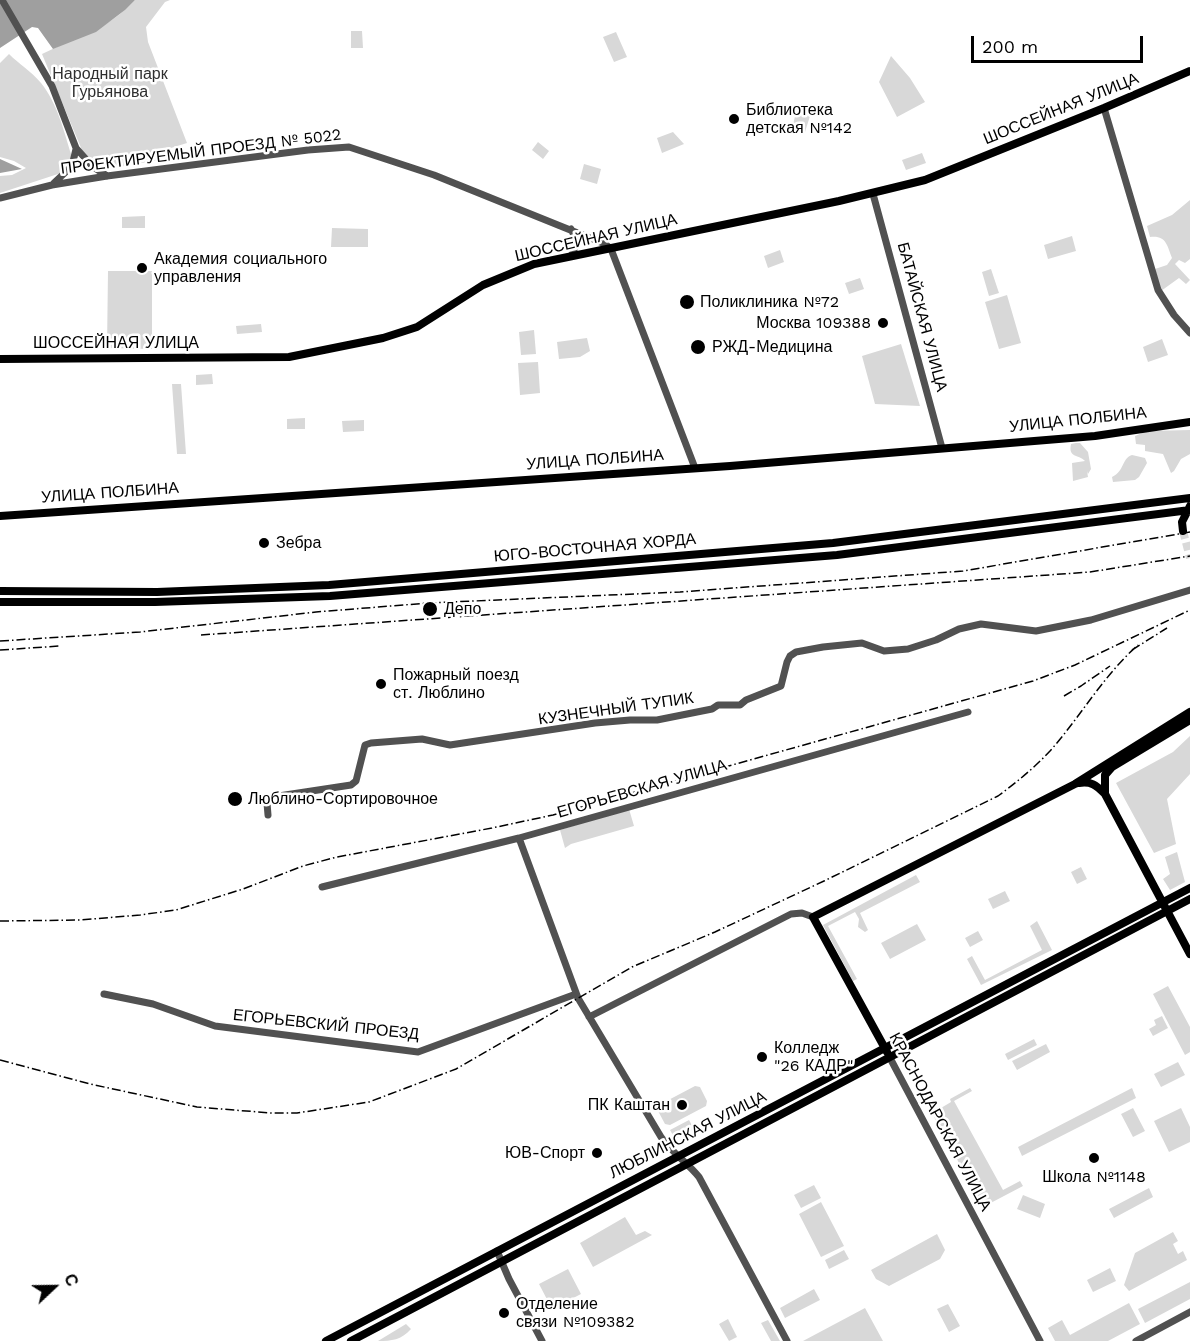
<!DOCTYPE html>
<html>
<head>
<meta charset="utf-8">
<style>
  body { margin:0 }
  #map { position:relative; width:1190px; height:1341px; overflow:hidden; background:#fff; font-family:"Work Sans",sans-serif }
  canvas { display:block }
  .north { position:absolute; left:24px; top:1257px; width:60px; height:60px; -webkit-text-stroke:4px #fff; paint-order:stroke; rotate:68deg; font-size:16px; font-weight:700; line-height:24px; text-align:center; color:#000 }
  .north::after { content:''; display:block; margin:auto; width:21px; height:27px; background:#000; clip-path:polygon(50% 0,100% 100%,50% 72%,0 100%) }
  .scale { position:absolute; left:971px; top:36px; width:172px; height:27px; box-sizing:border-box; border:3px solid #000; border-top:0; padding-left:8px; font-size:18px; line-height:21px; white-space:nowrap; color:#000; -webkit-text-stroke:4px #fff; paint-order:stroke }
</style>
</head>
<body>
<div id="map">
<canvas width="1190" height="1341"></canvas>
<div class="north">С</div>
<div class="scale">200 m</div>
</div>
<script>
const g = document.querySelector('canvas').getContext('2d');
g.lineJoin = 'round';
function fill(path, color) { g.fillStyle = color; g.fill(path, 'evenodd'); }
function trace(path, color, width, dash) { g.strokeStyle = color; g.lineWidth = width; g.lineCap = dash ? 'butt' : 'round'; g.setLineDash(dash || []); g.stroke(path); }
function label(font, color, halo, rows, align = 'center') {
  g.font = font + ' "Work Sans",sans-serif'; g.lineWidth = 5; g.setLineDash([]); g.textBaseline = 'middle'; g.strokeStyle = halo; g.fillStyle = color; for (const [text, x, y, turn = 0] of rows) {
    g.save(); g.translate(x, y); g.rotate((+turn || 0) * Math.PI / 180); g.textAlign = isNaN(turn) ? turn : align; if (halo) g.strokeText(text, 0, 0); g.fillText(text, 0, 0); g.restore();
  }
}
fill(new Path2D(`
  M 135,0 L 170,0 L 165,2 L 146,27 L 148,42 L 187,143 L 171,148 L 170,158 L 113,168 L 104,164 L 98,166 L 84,155 L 42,54 C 77,37 107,30 135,0 Z
  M 351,31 L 362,31 L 363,48 L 351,48 Z
  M 616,32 L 627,57 L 614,62 L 603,37 Z
  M 9,54 C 19,64 31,71 41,83 C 58,104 64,132 72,157 L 61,173 L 0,193 L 0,176 L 12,175 L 26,168 L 14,161 L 0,157 L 0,63 Z
  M 891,56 L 910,78 L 925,102 L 897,117 L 879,82 Z
  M 796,112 L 810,116 L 805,132 L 792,129 Z
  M 673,132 L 684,144 L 662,153 L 657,138 Z
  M 538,142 L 549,151 L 543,159 L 532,150 Z
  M 922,153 L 926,163 L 906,170 L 902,160 Z
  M 584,164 L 601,169 L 597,184 L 580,179 Z
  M 1190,200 L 1190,259 L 1185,263 L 1179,260 L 1175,264 L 1190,280 L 1186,284 L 1179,278 L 1161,291 L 1155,269 L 1167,265 L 1172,258 C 1167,245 1166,235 1150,237 L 1147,226 L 1172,215 Z
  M 145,216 L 145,228 L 122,228 L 122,217 Z
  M 332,228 L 368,229 L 368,247 L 331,247 Z
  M 1072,236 L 1076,251 L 1048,259 L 1044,245 Z
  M 780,250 L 784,262 L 768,268 L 764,256 Z
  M 991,269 L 999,293 L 989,296 L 982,272 Z
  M 108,271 L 152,271 L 152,349 L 107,348 Z
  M 860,278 L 864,289 L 849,294 L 845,283 Z
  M 1007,295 L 1021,343 L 999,349 L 985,302 Z
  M 261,324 L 262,332 L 237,334 L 236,326 Z
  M 534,330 L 536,354 L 521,355 L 519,332 Z
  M 587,338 L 590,351 L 580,357 L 559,359 L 557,342 Z
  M 1162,339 L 1168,355 L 1148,362 L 1143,347 Z
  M 901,344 L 920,406 L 875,404 L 862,356 Z
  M 538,362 L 540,393 L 520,395 L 518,363 Z
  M 212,374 L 213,384 L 196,385 L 196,375 Z
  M 172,384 L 181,384 L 186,454 L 177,454 Z
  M 305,418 L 305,429 L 287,429 L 287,419 Z
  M 364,420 L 364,431 L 343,432 L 342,421 Z
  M 1190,430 L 1190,454 L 1181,459 L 1174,471 L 1171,473 L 1163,454 L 1145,451 L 1145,445 L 1136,444 L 1135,436 L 1147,431 Z
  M 1076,443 L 1080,443 L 1088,452 L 1091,469 L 1088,474 L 1087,471 L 1088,477 L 1073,481 L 1072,463 L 1085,461 C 1078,454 1068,458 1071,444 Z
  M 1132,455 L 1145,458 L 1147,463 L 1139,477 L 1135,480 L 1113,482 L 1112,477 C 1125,471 1121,459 1132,455 Z
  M 1190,736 L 1190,774 L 1167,799 L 1176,844 L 1154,853 L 1116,783 L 1173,752 Z
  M 629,809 L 634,826 L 571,844 L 565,848 L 560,830 Z
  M 1177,852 L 1185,882 L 1170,890 L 1163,879 L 1170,874 L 1165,857 Z
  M 1081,867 L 1087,879 L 1077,884 L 1071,872 Z
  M 916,875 L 920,882 L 860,913 L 868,930 L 865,932 L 858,927 L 859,919 L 855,912 L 828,926 L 857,979 L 853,981 L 823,925 Z
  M 1005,891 L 1010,901 L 993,909 L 988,899 Z
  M 1037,921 L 1052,950 L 981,985 L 967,959 L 972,956 L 985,980 L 1042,950 L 1030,926 Z
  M 917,924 L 926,940 L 890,959 L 881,943 Z
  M 978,931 L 983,940 L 970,947 L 965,938 Z
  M 1168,986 L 1190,1027 L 1190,1052 L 1185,1055 L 1153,994 Z
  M 1162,1016 L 1168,1028 L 1153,1036 L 1149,1029 L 1156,1025 L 1154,1020 Z
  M 1034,1039 L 1037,1045 L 1008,1060 L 1005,1054 Z
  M 1046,1044 L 1050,1052 L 1017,1070 L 1012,1061 Z
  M 1178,1062 L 1185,1075 L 1161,1087 L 1154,1074 Z
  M 695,1086 L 700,1087 L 707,1101 L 706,1106 L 670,1125 L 665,1124 L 657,1109 L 659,1105 Z
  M 970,1088 L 972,1091 L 954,1101 L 1003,1190 L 1020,1181 L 1023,1186 L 983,1207 L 934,1117 L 940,1113 L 942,1117 L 945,1116 L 941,1108 L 951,1102 L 950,1099 Z
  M 1132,1088 L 1136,1098 L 1022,1156 L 1018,1147 Z
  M 1133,1108 L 1145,1131 L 1133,1137 L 1121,1114 Z
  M 1181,1108 L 1190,1127 L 1190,1142 L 1169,1152 L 1154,1121 Z
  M 689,1120 L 694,1129 L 675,1139 L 670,1130 Z
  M 814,1185 L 821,1198 L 801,1208 L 794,1195 Z
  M 1149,1188 L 1153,1197 L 1114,1218 L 1109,1209 Z
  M 1023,1195 L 1045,1204 L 1040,1218 L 1017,1209 Z
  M 821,1202 L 844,1246 L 821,1257 L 799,1214 Z
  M 625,1217 L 636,1235 L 645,1231 L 652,1235 L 593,1267 L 580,1243 Z
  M 1173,1232 L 1178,1241 L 1173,1244 L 1178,1254 L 1183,1251 L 1187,1260 L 1129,1291 L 1124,1285 L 1135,1253 Z
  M 937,1234 L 945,1250 L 940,1259 L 889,1286 L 876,1279 L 871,1270 Z
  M 844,1250 L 849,1259 L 829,1269 L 825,1260 Z
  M 1110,1268 L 1116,1281 L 1093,1292 L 1087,1280 Z
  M 568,1269 L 581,1294 L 552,1309 L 539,1284 Z
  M 1190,1282 L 1190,1299 L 1145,1323 L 1138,1309 Z
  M 814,1289 L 820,1300 L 785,1318 L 780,1308 Z
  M 1129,1303 L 1140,1324 L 1108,1341 L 1055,1341 L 1048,1328 L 1062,1320 L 1070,1335 Z
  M 948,1304 L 960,1326 L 949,1332 L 937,1309 Z
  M 865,1308 L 883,1341 L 803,1341 Z
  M 728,1319 L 737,1337 L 729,1341 L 719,1324 Z
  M 768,1320 L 780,1341 L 771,1341 L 761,1323 Z
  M 406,1324 L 411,1329 C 401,1340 392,1341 378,1341 Z`), '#d8d8d8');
fill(new Path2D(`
  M 0,0 L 135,0 L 125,10 L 96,32 L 53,49 L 38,28 L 32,27 L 0,48 Z
  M 0,159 L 22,169 L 0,173 Z`), '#9f9f9f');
trace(new Path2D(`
  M 1183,531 L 1190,558`), '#d9d9d9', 8, [8, 4]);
trace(new Path2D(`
  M 2,0 L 52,86 L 76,148 L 92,166 L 107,176
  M 1104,108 L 1158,290 L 1174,315 L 1190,333
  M 54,183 L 72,166 L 76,149
  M 873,194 L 942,448
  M 0,198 L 52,185 L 107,176 L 308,150 L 349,147 L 434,175 L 605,244 L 611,249 L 695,468
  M 571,256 C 577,246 577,240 571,229
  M 268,815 L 267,803 L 272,797 L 351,785 L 356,781 L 365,745 L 371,743 L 422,739 L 450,745 L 595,723 L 630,720 L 657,720 L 712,709 L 718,705 L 740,705 L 746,700 L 781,686 L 787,662 L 790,656 L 796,652 L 823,647 L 862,643 L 884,651 L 908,649 L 936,640 L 959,629 L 981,624 L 1036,631 L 1091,620 L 1190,590
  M 519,838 L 578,998 L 661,1137 C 673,1154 687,1162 699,1177 L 787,1341
  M 322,887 L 519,838 L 968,712
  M 104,994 L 153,1004 L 215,1026 L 418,1052 L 576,994
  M 589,1017 L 791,914 L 802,913 L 813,917
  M 890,1058 L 1040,1341
  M 497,1251 L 509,1279 L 542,1341
  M 1136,1341 L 1190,1312`), '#515151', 7);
trace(new Path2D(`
  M 0,359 L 289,357 L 383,338 L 417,327 L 483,285 L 534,264 L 839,201 L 925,180 L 1104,108 L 1190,71
  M 0,516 L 730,466 L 1095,436 L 1190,422
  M 1183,531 L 1182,522 L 1190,506
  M 0,591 L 157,592 L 329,585 L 833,543 L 1190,498
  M 0,602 L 155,602 L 330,596 L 837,555 L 1190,510
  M 1079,783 C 1091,781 1096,785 1105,794 L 1190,954
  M 1105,793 L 1105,775 L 1112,767 L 1190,720
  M 887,1052 L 813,917 L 1075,784 L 1190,712
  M 326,1341 L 1190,888
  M 351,1341 L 1190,899`), '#000', 8);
trace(new Path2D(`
  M 201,635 L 1090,572 L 1190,556
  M 0,641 L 140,632 L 316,612 L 428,603 L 680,592 L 963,571 L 1190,532
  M 0,650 L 60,646
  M 1132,650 L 1167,628
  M 1064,696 L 1081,686 L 1110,666
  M 0,921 L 80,920 L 140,915 L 176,910 L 243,889 L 303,866 L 337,857 L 492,828 L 553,815 L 1033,681 L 1075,665 L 1190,610
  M 0,1060 L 90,1084 L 197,1107 L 271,1113 L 297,1113 L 369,1102 L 456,1069 L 632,967 L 715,932 L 824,881 L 998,796 C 1017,782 1034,768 1050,751 C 1081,716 1103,676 1138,645`), '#000', 1.5, [9, 3, 1.5, 3]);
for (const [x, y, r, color] of [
  [734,119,6,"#000"],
  [142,268,6,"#000"],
  [687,302,8,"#000"],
  [883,323,6,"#000"],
  [698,347,8,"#000"],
  [264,543,6,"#000"],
  [430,609,8,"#000"],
  [381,684,6,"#000"],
  [235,799,8,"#000"],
  [762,1057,6,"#000"],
  [682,1105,6,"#000"],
  [597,1153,6,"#000"],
  [1094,1158,6,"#000"],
  [504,1313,6,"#000"]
]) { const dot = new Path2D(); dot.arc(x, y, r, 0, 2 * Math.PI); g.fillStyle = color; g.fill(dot); trace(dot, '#fff', 2); }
label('16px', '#2f2f2f', '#fff', [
  ["Народный парк",110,74],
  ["Гурьянова",110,92]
]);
label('16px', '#000', '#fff', [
  ["ШОССЕЙНАЯ УЛИЦА",1061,109,-22],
  ["ПРОЕКТИРУЕМЫЙ ПРОЕЗД № 5022",201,152,-7],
  ["ШОССЕЙНАЯ УЛИЦА",596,238,-13],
  ["БАТАЙСКАЯ УЛИЦА",922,317,75],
  ["ШОССЕЙНАЯ УЛИЦА",116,343],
  ["УЛИЦА ПОЛБИНА",1078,420,-6],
  ["УЛИЦА ПОЛБИНА",595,460,-4],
  ["УЛИЦА ПОЛБИНА",110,493,-4],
  ["ЮГО-ВОСТОЧНАЯ ХОРДА",595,548,-5],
  ["КУЗНЕЧНЫЙ ТУПИК",616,709,-8],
  ["ЕГОРЬЕВСКАЯ УЛИЦА",642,789,-16],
  ["ЕГОРЬЕВСКИЙ ПРОЕЗД",326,1025,6],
  ["КРАСНОДАРСКАЯ УЛИЦА",940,1122,62],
  ["ЛЮБЛИНСКАЯ УЛИЦА",688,1135,-27]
]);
label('16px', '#000', '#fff', [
  ["Библиотека",746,110],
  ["детская №142",746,128],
  ["Академия социального",154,259],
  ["управления",154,277],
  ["Поликлиника №72",700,302],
  ["Москва 109388",871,323,"right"],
  ["РЖД-Медицина",712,347],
  ["Зебра",276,543],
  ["Депо",444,609],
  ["Пожарный поезд",393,675],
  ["ст. Люблино",393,693],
  ["Люблино-Сортировочное",248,799],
  ["Колледж",774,1048],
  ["\"26 КАДР\"",774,1066],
  ["ПК Каштан",670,1105,"right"],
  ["ЮВ-Спорт",585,1153,"right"],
  ["Школа №1148",1094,1177,"center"],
  ["Отделение",516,1304],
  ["связи №109382",516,1322]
], 'left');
</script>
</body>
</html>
